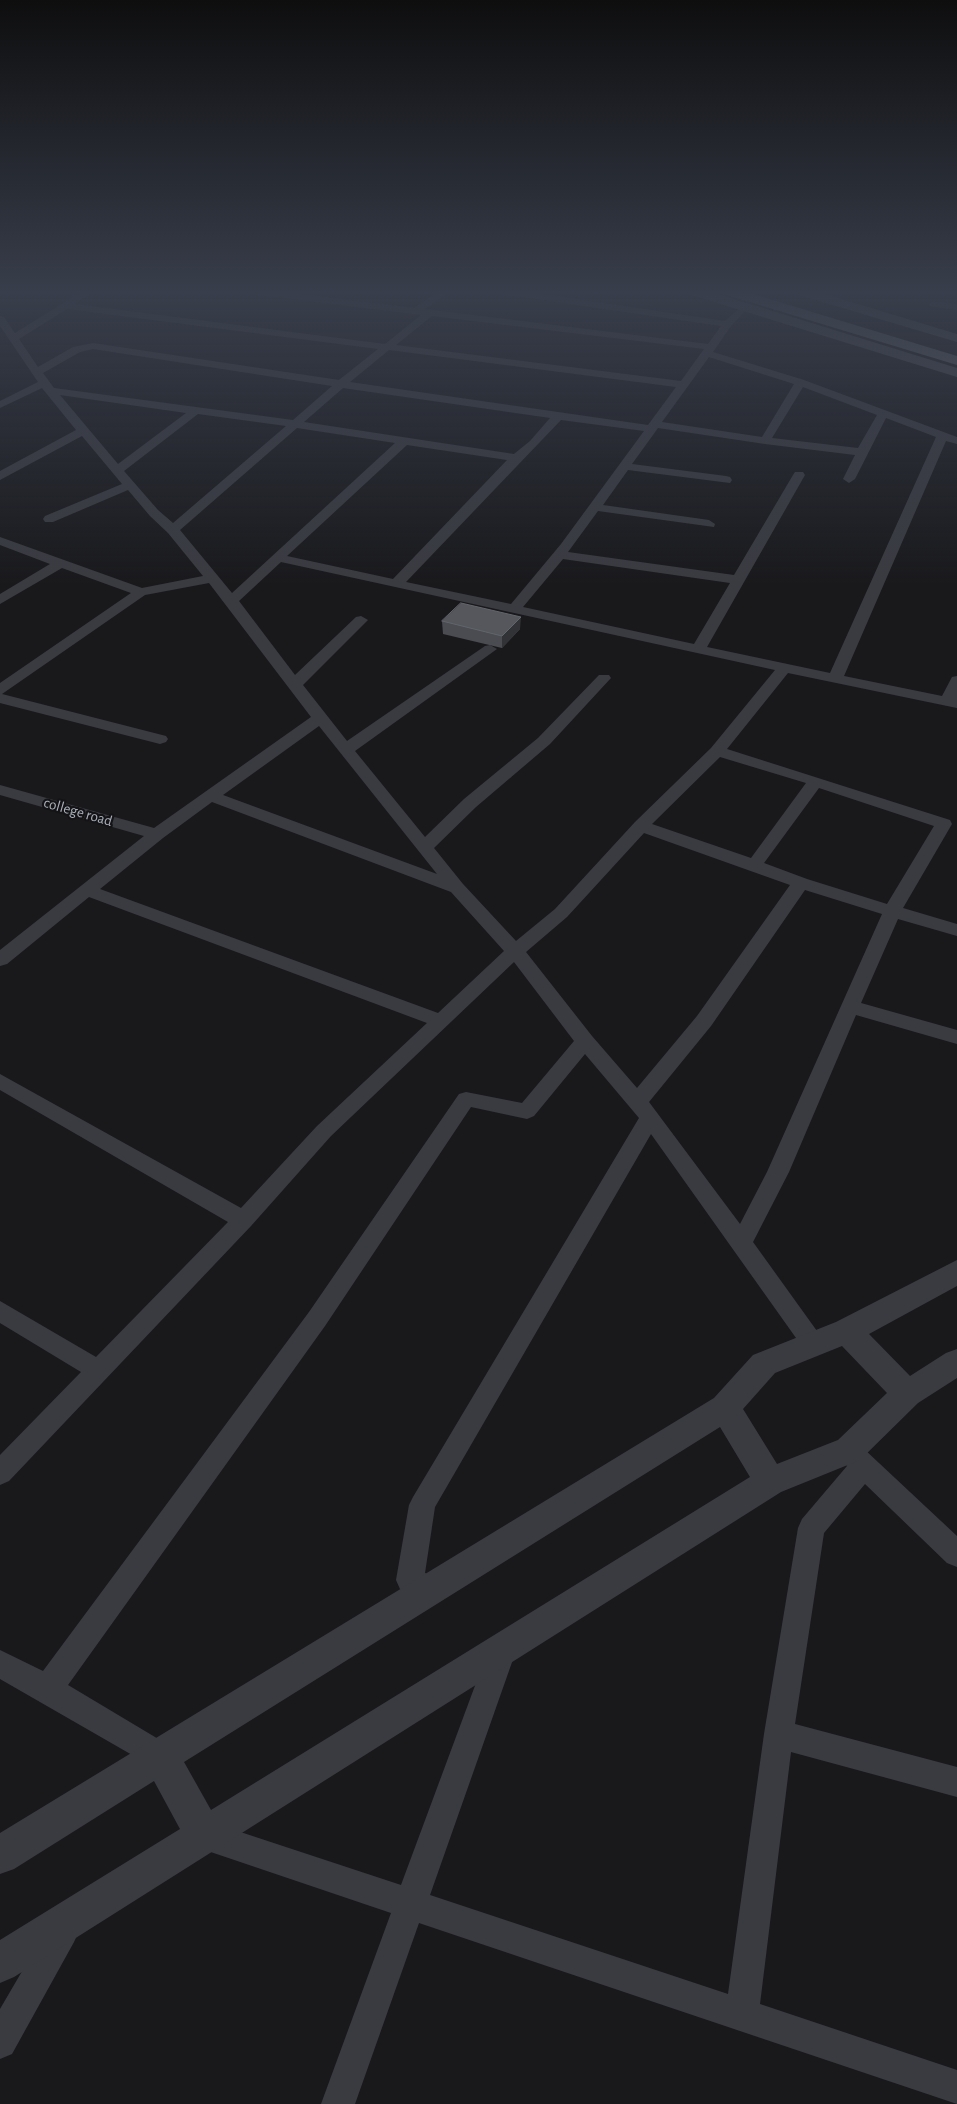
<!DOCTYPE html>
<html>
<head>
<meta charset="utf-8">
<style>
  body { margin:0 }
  canvas { display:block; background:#19191c }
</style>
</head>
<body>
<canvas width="957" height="2104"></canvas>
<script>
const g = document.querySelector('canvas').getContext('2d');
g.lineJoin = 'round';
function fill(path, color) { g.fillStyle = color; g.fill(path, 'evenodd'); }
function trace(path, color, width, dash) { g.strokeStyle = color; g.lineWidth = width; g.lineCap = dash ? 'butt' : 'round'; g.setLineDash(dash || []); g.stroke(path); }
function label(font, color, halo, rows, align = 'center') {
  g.font = font + ' "Alegreya Sans",sans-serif'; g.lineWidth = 4.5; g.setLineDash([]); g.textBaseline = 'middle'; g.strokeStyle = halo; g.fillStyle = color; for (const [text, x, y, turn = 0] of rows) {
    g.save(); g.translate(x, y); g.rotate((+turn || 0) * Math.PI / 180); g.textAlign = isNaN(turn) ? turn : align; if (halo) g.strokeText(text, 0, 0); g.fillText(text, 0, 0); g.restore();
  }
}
fill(new Path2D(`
  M 84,290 L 96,290 L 75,304 L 385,344 L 421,315 L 243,293 L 238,290 L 269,290 L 414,308 L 440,290 L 452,290 L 425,309 L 708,344 L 721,326 L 494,293 L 489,290 L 516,290 L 725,321 L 744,304 L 749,307 L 731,326 L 713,352 L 804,380 L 957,437 L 957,444 L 946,441 L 844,676 L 942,696 L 952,677 L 957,676 L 957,708 L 788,673 L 727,749 L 950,820 L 952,824 L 903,908 L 957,924 L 957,936 L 898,919 L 861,1003 L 957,1030 L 957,1044 L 856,1015 L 789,1172 L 753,1242 L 822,1338 L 826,1345 L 822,1352 L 814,1355 L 806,1352 L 651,1134 L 435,1507 L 425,1573 L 439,1580 L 443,1589 L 439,1598 L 429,1602 L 400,1589 L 396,1580 L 409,1505 L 413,1497 L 639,1118 L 585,1054 L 534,1116 L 527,1119 L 471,1107 L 325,1326 L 68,1685 L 170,1746 L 175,1756 L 170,1766 L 160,1771 L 0,1679 L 0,1650 L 43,1671 L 309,1312 L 459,1094 L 466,1092 L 522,1103 L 574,1041 L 514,962 L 331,1136 L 251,1226 L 9,1481 L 0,1485 L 0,1455 L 81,1372 L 0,1323 L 0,1301 L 96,1357 L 228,1222 L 0,1090 L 0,1074 L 241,1208 L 317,1126 L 427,1023 L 89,897 L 7,964 L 0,966 L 0,950 L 144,836 L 0,795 L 0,785 L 154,828 L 311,717 L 209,583 L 145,595 L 2,694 L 166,736 L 168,739 L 166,742 L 160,744 L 0,703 L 0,683 L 131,593 L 62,568 L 0,604 L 0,594 L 50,564 L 0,545 L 0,537 L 142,588 L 203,576 L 168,533 L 150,516 L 128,490 L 53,522 L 45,522 L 43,519 L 45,516 L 122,484 L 82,436 L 0,480 L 0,471 L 76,430 L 42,388 L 0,408 L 0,401 L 38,382 L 0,326 L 0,316 L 4,317 L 15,333 ZM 67,309 L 378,349 L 339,380 L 93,343 L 73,347 L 38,367 L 19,339 ZM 432,316 L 704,349 L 681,381 L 396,345 ZM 93,349 L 332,386 L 293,420 L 54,388 L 43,373 L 80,352 ZM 389,350 L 676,387 L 648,425 L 350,382 ZM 709,357 L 794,384 L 762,437 L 662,422 ZM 803,387 L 877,415 L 858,448 L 772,438 ZM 343,388 L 550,418 L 530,441 L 514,454 L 304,422 ZM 60,395 L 186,413 L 118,464 ZM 198,414 L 286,426 L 173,523 L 158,510 L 124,471 ZM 886,418 L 936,437 L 830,673 L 707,647 L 805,475 L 803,472 L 795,472 L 793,475 L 734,575 L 568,552 L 598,511 L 714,527 L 715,524 L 709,520 L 603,505 L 628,470 L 730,483 L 732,480 L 730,477 L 726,476 L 632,464 L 658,428 L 765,444 L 855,455 L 843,479 L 849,483 L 855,479 ZM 561,420 L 644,431 L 561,544 L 511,604 L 406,582 ZM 297,428 L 395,443 L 232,593 L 180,530 ZM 407,445 L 507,460 L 393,579 L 287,556 ZM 563,559 L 730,583 L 694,644 L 523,607 ZM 281,562 L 775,670 L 711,748 L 635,822 L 555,909 L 516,941 L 463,884 L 434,848 L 476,807 L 550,744 L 611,678 L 609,675 L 599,675 L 538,738 L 464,799 L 425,837 L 355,751 L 497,649 L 490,645 L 485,646 L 347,741 L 303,685 L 368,620 L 361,616 L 356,617 L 295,675 L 239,601 ZM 319,726 L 437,874 L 223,795 ZM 720,757 L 806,783 L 751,858 L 652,824 ZM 819,788 L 934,826 L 887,904 L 807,879 L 764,863 ZM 212,802 L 451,892 L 504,951 L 438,1013 L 100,889 L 163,838 ZM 644,833 L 790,885 L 697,1016 L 637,1088 L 592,1036 L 526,952 L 567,917 ZM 805,890 L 882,914 L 767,1172 L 740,1224 L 649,1102 L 711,1026 Z
  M 933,301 L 957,304 L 957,310 L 930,306 L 928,304 Z
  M 855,1446 L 864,1449 L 957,1536 L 957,1567 L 947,1563 L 865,1484 L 824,1533 L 795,1724 L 957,1767 L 957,1797 L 791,1752 L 760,2004 L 957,2070 L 957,2104 L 419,1923 L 355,2104 L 321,2104 L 391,1913 L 193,1846 L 189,1835 L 193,1824 L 204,1820 L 401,1885 L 489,1648 L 493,1638 L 503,1634 L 513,1638 L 517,1648 L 430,1895 L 728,1994 L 764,1734 L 798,1528 L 802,1519 L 847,1466 L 842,1457 L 846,1449 Z
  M 63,1915 L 74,1920 L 79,1931 L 74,1942 L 12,2054 L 0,2059 L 0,2009 L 52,1920 Z`), '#3a3b41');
fill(new Path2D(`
  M 957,1260 L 957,1286 L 869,1334 L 910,1376 L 946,1353 L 957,1349 L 957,1378 L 918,1403 L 860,1460 L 781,1492 L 14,1977 L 0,1983 L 0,1940 L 180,1829 L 154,1781 L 14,1869 L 0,1874 L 0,1833 L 714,1398 L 753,1355 L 836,1322 ZM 842,1346 L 887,1393 L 838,1440 L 777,1464 L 743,1409 L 775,1373 ZM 720,1427 L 750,1477 L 211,1810 L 184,1762 Z`), '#3a3b41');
fill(new Path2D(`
  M 684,290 L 705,290 L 957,368 L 957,377 L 685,293 Z
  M 791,290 L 812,290 L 957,334 L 957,342 L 792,293 Z`), '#474a51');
fill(new Path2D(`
  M 719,290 L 740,290 L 957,356 L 957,365 L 720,293 Z`), '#5d6069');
fill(new Path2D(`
  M 442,621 L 520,629 L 502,648 L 443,634 Z`), '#4a4c51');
fill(new Path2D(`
  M 521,617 L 520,629 L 502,648 L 502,636 Z`), '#323337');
const building = new Path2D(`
  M 461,603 L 521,617 L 502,636 L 442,621 Z`);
fill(building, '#55575d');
trace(building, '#62656c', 1);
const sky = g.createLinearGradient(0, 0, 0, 585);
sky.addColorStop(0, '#0e0e0f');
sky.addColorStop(0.5, '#383e4b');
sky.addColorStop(1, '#383e4b00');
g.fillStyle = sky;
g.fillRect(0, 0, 957, 585);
label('15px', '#abb1bc', '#141417', [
  ["college road",78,812,16]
]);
</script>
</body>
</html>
